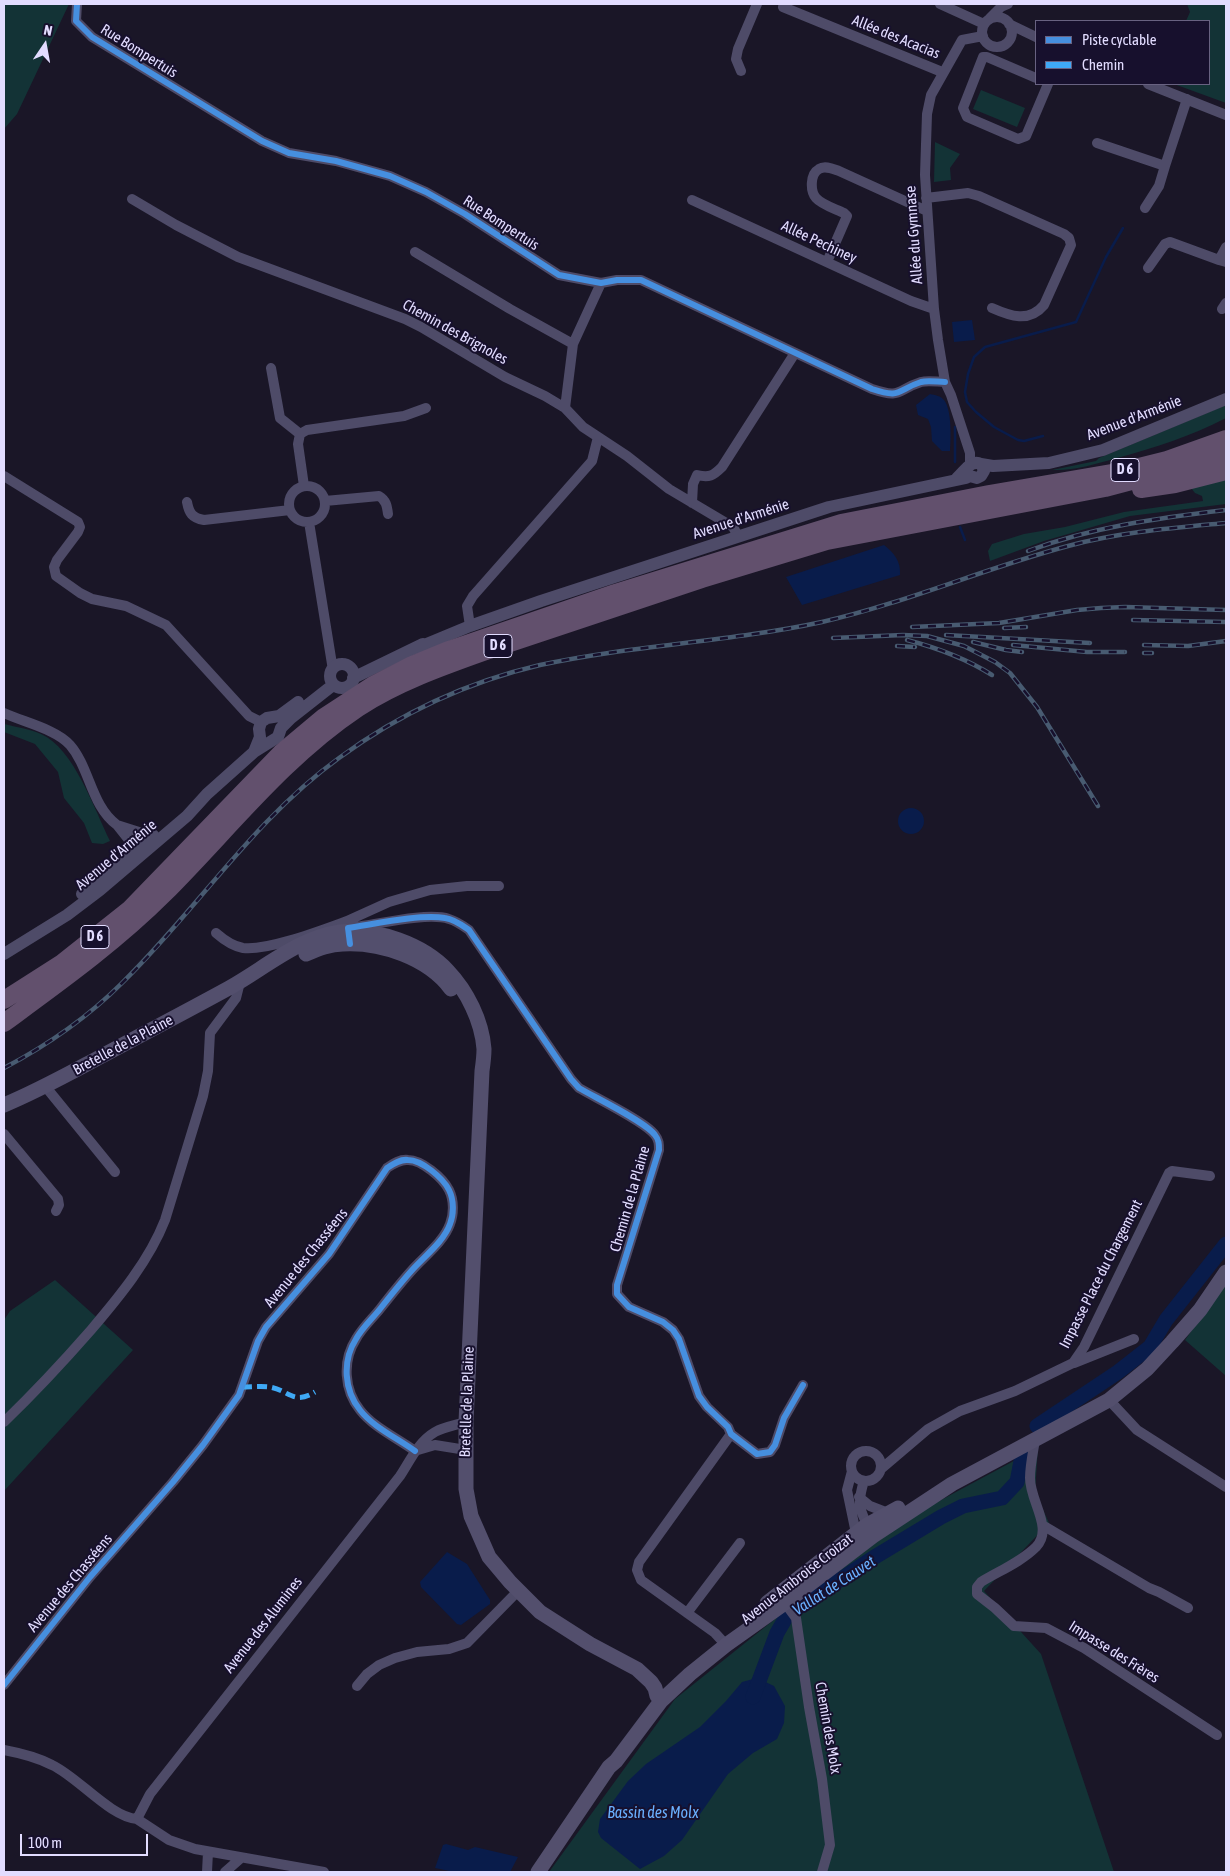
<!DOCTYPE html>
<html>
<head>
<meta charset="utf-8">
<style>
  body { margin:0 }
  #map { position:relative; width:1230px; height:1876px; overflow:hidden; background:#1a1627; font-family:"Asap Condensed",sans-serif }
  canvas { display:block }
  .frame { position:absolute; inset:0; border:5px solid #e2dcff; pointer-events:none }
  .legend { position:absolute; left:1035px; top:20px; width:175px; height:65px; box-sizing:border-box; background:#17102d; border:1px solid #686281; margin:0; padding:6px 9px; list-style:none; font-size:15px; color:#e2dcff }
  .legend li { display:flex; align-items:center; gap:10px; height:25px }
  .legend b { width:25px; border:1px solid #686281 }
  .north { position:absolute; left:20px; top:20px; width:50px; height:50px; -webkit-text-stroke:4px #17102d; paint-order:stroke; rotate:12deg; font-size:14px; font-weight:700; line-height:20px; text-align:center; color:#e2dcff }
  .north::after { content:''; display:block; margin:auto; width:18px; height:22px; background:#e2dcff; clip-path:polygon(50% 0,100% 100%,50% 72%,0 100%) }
  .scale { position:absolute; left:20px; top:1834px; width:128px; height:22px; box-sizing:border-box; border:2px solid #e2dcff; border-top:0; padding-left:6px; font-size:15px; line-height:18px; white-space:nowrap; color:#e2dcff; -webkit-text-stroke:4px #17102d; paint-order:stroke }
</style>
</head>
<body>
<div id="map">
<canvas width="1230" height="1876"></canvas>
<div class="frame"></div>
<ul class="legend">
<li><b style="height:6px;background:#468fdf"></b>Piste cyclable</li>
<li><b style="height:6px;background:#3fa9f5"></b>Chemin</li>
</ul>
<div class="north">N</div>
<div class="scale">100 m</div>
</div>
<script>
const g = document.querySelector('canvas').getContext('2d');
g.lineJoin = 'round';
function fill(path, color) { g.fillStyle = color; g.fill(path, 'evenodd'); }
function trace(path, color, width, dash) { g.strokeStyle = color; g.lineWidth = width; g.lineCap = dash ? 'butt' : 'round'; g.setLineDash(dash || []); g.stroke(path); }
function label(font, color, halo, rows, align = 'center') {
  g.font = font + ' "Asap Condensed",sans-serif'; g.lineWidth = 4; g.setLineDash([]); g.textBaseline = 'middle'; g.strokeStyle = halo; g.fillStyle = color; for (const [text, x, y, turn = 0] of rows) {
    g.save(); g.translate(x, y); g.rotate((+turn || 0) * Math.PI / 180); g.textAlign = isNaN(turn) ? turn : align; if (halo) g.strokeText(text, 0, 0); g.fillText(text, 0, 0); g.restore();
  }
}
fill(new Path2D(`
  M 4,4 L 69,4 L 17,114 L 4,129 Z
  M 1187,4 L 1226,4 L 1226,103 L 1174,84 L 1209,84 L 1209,21 L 1186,21 L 1190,12 Z
  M 981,90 L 1025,108 L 1017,127 L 973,109 Z
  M 935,142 L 960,154 L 950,168 L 951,180 L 934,182 Z
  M 1226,405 L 1226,418 C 1189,437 1157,447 1117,458 C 1095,464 1074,471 1052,470 L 1096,461 L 1099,458 Z
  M 1226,476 L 1226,504 L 1130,516 L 1044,541 L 990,561 L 988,551 L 992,544 L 1024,534 L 1065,527 L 1124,512 L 1203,501 L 1202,496 L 1195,493 L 1191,488 Z
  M 4,724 C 16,727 30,729 41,734 C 74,748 95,811 110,841 L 103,844 L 92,843 L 84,823 L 64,798 L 58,772 L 35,744 L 4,732 Z
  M 55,1280 L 133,1350 L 4,1491 L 4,1320 L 10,1311 Z
  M 1225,1284 L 1226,1285 L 1226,1376 L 1185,1340 Z
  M 1038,1448 L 1035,1492 L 1049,1523 L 984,1591 L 1041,1654 L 1114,1872 L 549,1872 L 675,1699 L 800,1599 L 915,1514 Z`), '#133336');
fill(new Path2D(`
  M 972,320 L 975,340 L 954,342 L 952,322 Z
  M 930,394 C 935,395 941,396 944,400 C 952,410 951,439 950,451 L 942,451 L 932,441 L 931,427 L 928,419 L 918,415 L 916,405 Z
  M 884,545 C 894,553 901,561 900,575 L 802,605 L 786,577 Z
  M898 821a13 13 0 1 1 26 0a13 13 0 1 1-26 0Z
  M 447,1552 L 467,1564 L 490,1600 L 490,1604 L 461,1625 L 457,1624 L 421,1587 L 420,1582 Z
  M 757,1678 L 774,1686 L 785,1706 L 784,1723 L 777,1739 L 753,1753 L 728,1774 L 682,1840 L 664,1856 L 640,1869 L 601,1838 L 598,1832 L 600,1819 L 628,1781 L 646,1764 L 700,1727 L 726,1701 L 742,1682 Z
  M 446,1844 L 468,1850 L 475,1847 L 518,1857 L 510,1872 L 454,1872 L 435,1868 L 443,1845 Z`), '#091c4b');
trace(new Path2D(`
  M 1043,436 L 1024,441 L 1018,440 L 994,427 L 976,412 L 967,402 L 965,392 L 968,374 L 974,357 L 985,347 L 1076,322 L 1106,257 L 1123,228
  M 955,462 L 955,427
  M 960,527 L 965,540`), '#091c4b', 2.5);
trace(new Path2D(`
  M 1037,1426 L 1118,1372 L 1150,1347 L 1166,1320 L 1226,1244
  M 753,1697 L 777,1633 L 788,1614 L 873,1558 L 941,1517 L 963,1506 L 1002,1498 L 1017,1482 L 1022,1456`), '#091c4b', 15);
trace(new Path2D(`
  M 77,4 L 76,21 L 92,37 L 262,141 L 289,153 L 336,161 L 390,176 L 426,192 L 465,214 L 559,275 L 601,283 L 617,280 L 641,280 L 872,389 C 902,399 896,390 921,382 C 928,380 938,382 945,382
  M 940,4 L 984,24
  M 783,7 L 942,72
  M982 32a15 15 0 1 1 30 0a15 15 0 1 1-30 0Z
  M 990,18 L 1001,7 L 1008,4
  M 1009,24 L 1036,37
  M 741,71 L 736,59 L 738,49 L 757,4
  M 1036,78 L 987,57 L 983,57 L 963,108 L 967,117 L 1018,139 L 1026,136 L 1048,84
  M 1148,84 L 1226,115
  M 1097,143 L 1165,166 L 1187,99
  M 926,198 L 968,193 L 979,196 L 1064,234 L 1069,238 L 1071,245 L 1044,305 C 1029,323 1010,316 992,308
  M 132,199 L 176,225 L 238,257 L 405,319 L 421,327 L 505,377 L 545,396 L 565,408 L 583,427 L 627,456 L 669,489 L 733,527 L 738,536
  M 692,200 L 911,301 L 934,309
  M 1145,208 L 1159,186 L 1165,166
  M 1226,247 L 1219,260 L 1226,262
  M 415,252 L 510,309 L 573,344
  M 827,262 L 847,216 L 844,213 C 836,209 822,205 816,198 C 810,191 810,174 819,169 C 825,165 833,169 839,171 L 927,211
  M 1148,268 L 1165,244 L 1170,242 L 1219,260
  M 1222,309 L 1226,303
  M 271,368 L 280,418 L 300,434
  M 565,408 L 573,344 L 601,283
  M 970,464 L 970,453 L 951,395 L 945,382 L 938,340 L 934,309 L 925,175 L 927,114 L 931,95 L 962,40 L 983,36
  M 4,476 L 78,522 L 80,527 L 78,532 L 57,560 L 54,567 L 56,576 L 80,593 L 92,599 L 126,606 L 166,625 L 249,716 L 261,722
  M289 504a18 18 0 1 1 36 0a18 18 0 1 1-36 0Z
  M 304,486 L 298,444 L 300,434 L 307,430 L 404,416 L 426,408
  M 325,501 L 379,496 C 386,500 387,506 388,514
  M 187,502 C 189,513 192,518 204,520 L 290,510
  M 692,503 L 693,484 L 697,475 C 709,478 713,476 722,467 L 795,353
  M 309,522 L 332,664
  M 470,626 L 467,606 L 473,596 L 592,461 L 598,437
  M 4,713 C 23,722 56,729 70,745 C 90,768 91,806 117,825
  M 140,854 L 117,825 L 139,832 L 153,844
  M 356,927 C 379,924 428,912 449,919 C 456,921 462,925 469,930 L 571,1079 L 579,1088 C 596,1098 646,1122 655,1135 C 659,1140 659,1144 659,1150 L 617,1285 L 617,1294 L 629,1307 L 663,1322 L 673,1330 L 679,1339 L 699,1396 L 707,1407 L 728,1427 L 731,1434 L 757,1454 L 770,1452 L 775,1445 L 784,1418 L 803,1385
  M 348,928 L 347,921 L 389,902 L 430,890 L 467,886 L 499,886
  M 216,933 C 224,940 232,946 243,948 C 268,951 322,930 347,921
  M 45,1086 L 115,1172
  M 4,1134 L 58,1199 L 59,1205 L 56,1211
  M 1074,1363 L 1134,1339
  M 1109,1400 L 1137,1430 L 1226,1487
  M 4,1422 C 34,1393 63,1362 91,1330 C 119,1297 149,1261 165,1220 L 203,1096 L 208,1071 L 210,1033 L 236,998 L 240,982
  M 1035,1440 C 1033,1452 1030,1466 1030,1478 C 1030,1502 1054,1528 1036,1547 C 1021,1562 999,1571 981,1582 L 977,1587 L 977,1594 L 995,1608 L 1014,1626 L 1046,1628 L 1084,1648 L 1217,1735
  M 418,1450 L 435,1445 L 466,1450
  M851 1466a15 15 0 1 1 30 0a15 15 0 1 1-30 0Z
  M 881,1469 L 928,1429 L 960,1411 L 1015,1391 L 1073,1363 L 1084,1347 L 1169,1173 L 1172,1171 L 1210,1176
  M 852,1471 L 847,1490 L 857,1538
  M 864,1481 C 857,1503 859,1510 870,1530
  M 859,1497 L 870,1506 L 888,1513
  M 1044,1526 L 1149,1588 L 1159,1592 L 1188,1608
  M 782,1599 L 796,1618 L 809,1707 L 822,1779 L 830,1845 L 822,1872
  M 687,1613 L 740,1543
  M 726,1645 L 715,1633 L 641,1580 L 637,1570 L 639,1562 L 731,1434
  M 4,1685 L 90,1577 L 173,1482 L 203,1445 L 239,1395 L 258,1341 L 266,1327 L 329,1254 L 387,1168 C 393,1164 400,1159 408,1160 C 422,1160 443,1178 449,1190 C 454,1200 454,1214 450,1224 C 444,1241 426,1255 414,1268 C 402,1281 391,1295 380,1309 C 372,1319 362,1328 356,1339 C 342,1361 344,1390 360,1410 C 373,1427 397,1438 415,1451
  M 357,1686 L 367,1674 L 379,1665 L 395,1658 L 417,1652 L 449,1649 L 467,1643 L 518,1591
  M 4,1750 C 20,1753 37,1757 52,1765 C 78,1777 110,1817 137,1819 L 169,1840 L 195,1849 L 324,1872
  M 137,1819 L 150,1794 L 400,1476 C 410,1461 418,1442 435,1432 C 444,1427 456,1425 466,1422
  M 207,1872 L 208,1852
  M 225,1872 L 241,1858`), '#4e4b68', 10);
trace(new Path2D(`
  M 981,464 L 993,466 L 1049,463 L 1103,450 L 1226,399
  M 957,478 C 965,471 971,459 981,464 L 984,471 L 981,476 L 977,478 L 970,476
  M 417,648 L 470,626 L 541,601 L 829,507 L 966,478 L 970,476
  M330 676a12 12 0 1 1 24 0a12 12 0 1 1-24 0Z
  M 353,678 L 423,644
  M 254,752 L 260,737 L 259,729 L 261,722 L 267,718 L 279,716 L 298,702
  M 82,894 L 153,835
  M 4,954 L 67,915 L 100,890 L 187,816 L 207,794 L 254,752 L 278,737 L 281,728 L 291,718 L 333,685`), '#4e4b68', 12);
trace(new Path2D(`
  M 306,954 C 318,949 330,944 343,944 C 381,942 428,958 451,989
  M 4,1105 C 38,1091 70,1073 102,1056 C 145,1033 187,1011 229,988 C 265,968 298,938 340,932 C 377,928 423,944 448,971 C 467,991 482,1021 484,1049 C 484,1056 483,1064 482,1071 L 466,1422 L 466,1489 L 471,1516 L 489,1557 L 510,1582 L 540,1612 L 590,1644 L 637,1669 L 651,1682 L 655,1688 L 657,1696
  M 767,1603 L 867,1525 L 898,1508
  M 538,1872 L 609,1767 L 616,1761 L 661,1701 L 690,1674 L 726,1645 L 785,1603 L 873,1536 L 952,1484 L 1109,1400 L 1147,1369 L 1172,1342 L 1200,1310 L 1226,1272`), '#534f6d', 15);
trace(new Path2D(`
  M 1141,489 L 1175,484 L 1226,471
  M 4,1000 L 62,963 L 130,909 L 281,753 L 324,717 L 373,685 L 412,665 L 446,651 L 615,593 L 841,523 L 989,494 L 1123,471 L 1167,460 L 1226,439
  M 4,1023 C 60,982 116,942 165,893 C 228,830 283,758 358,708 C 398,682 444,666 489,650 L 702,579 L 827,541 L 1105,488 L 1188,466 L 1226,452`), '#62506d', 18);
const rail = new Path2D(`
  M 1028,551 C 1092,527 1158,518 1226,510
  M 1133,620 L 1226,622
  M 912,627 L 999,623 L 1077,610 L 1101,608 L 1125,607 L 1226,610
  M 1004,628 L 1026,627
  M 946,635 L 1090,643
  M 833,638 L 903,635 L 927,636 L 964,646 L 995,662 L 1010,673 L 1037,707 L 1098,806
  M 907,640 C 938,648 965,658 992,675
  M 973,642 L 1006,650 L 1022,652
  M 1013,645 L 1087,652 L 1125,652
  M 1144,645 L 1188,646 L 1226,641
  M 897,646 L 915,647
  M 1144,653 L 1152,653
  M 4,1068 C 46,1046 88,1017 122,983 C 197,910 253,820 339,758 C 399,714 467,682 540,665 C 633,645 729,642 822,622 C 906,603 985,568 1068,546 C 1120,532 1173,528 1226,523`);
trace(rail, '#485b71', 4.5);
trace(rail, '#17102d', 2.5, [8]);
trace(new Path2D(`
  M 242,1387 C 251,1387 261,1386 270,1387 C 290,1391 293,1405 315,1392`), '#3fa9f5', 5, [10, 5]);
trace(new Path2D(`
  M 77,4 L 76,21 L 92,37 L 262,141 L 289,153 L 336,161 L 390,176 L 426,192 L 465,214 L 559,275 L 601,283 L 617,280 L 641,280 L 872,389 C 902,399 896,390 921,382 C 928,380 938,382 945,382
  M 350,944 L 348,928 C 375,924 419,914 445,918 C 454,919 462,925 469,930 L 571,1079 L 579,1088 C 596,1098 646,1122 655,1135 C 659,1140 659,1144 659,1150 L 617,1285 L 617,1294 L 629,1307 L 663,1322 L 673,1330 L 679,1339 L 699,1396 L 707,1407 L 728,1427 L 731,1434 L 757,1454 L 770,1452 L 775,1445 L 784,1418 L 803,1385
  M 4,1685 L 90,1577 L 173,1482 L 203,1445 L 239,1395 L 258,1341 L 266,1327 L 329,1254 L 387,1168 C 393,1164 400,1159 408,1160 C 422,1160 443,1178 449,1190 C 454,1200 454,1214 450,1224 C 444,1241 426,1255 414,1268 C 402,1281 391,1295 380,1309 C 372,1319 362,1328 356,1339 C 342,1361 344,1390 360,1410 C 373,1427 397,1438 415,1451`), '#468fdf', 6);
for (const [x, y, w] of [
  [1125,470,28],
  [498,646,28],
  [95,937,28]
]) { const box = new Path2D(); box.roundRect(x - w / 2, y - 11.5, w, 23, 4); g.fillStyle = '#17102d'; g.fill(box); trace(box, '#e2dcff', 1); }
label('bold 14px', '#e2dcff', null, [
  ["D 6",1125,470],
  ["D 6",498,646],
  ["D 6",95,937]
]);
label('15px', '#e2dcff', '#17102d', [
  ["Allée des Acacias",896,37,22],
  ["Rue Bompertuis",139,51,32],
  ["Rue Bompertuis",501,223,33],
  ["Allée du Gymnase",914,235,-94],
  ["Allée Pechiney",819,242,25],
  ["Chemin des Brignoles",455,332,29],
  ["Avenue d'Arménie",1134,418,-21],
  ["Avenue d'Arménie",741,519,-18],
  ["Avenue d'Arménie",116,855,-40],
  ["Bretelle de la Plaine",123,1045,-28],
  ["Chemin de la Plaine",630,1199,-74],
  ["Avenue des Chasséens",306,1258,-51],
  ["Impasse Place du Chargement",1101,1274,-63],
  ["Bretelle de la Plaine",467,1402,-88],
  ["Avenue Ambroise Croizat",797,1579,-38],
  ["Avenue des Chasséens",70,1583,-50],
  ["Avenue des Alumines",263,1625,-52],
  ["Impasse des Frères",1114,1652,32],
  ["Chemin des Molx",828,1728,80]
]);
label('italic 16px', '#6ab0ff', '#17102d', [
  ["Vallat de Cauvet",834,1586,-33],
  ["Bassin des Molx",653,1813]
]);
</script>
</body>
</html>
